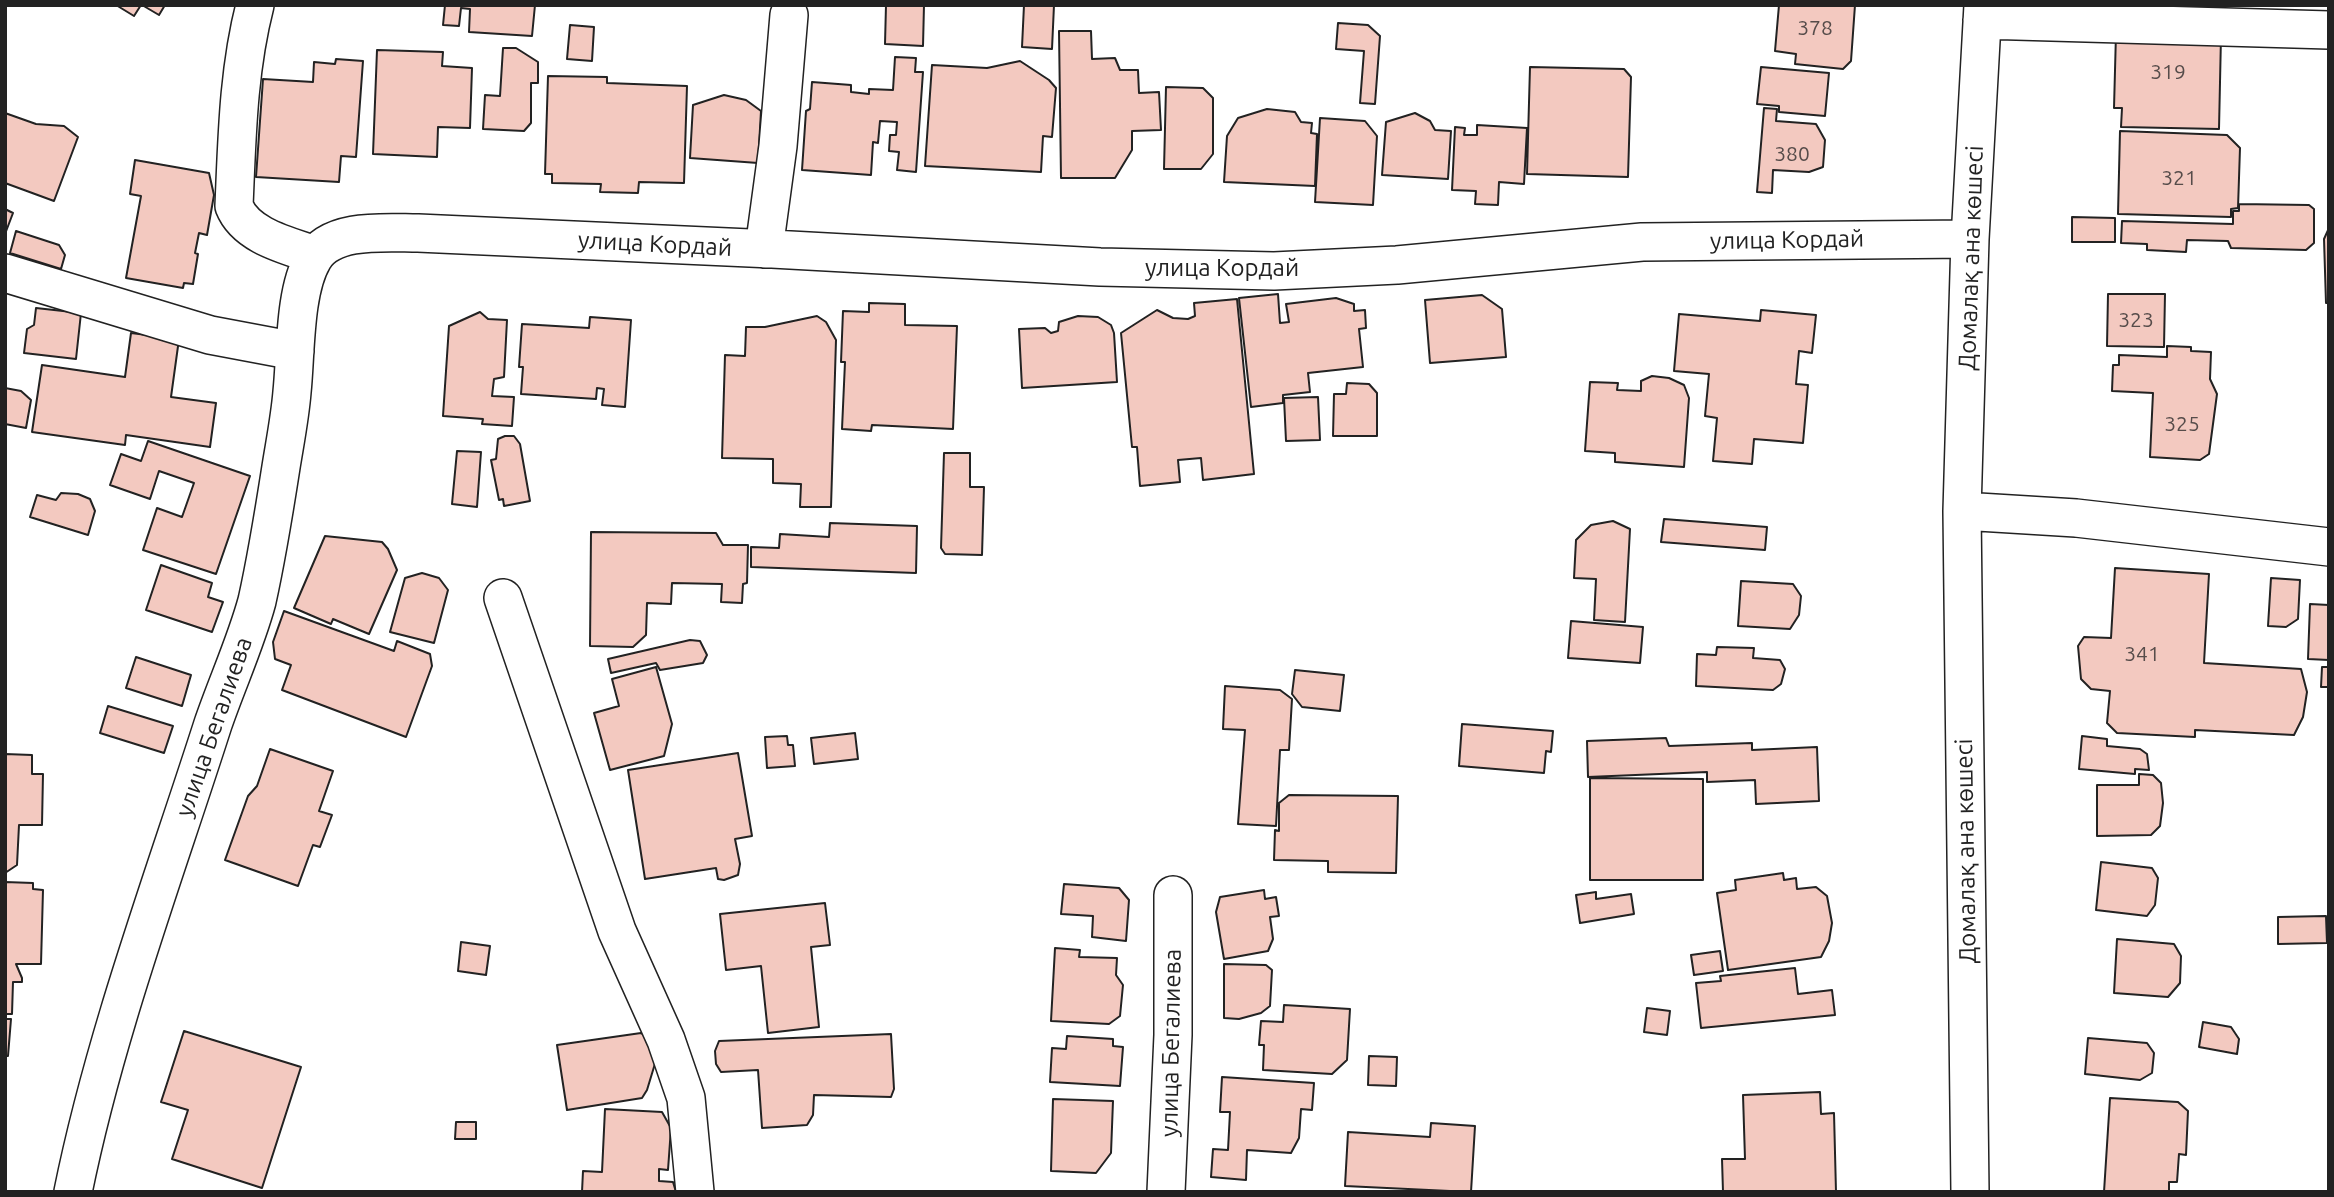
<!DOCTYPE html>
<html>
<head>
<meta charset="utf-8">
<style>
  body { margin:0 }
  #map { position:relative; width:2334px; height:1197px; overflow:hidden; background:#fff; font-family:Ubuntu,sans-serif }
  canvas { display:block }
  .frame { position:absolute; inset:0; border:7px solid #222; pointer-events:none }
</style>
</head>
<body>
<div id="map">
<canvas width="2334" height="1197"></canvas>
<div class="frame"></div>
</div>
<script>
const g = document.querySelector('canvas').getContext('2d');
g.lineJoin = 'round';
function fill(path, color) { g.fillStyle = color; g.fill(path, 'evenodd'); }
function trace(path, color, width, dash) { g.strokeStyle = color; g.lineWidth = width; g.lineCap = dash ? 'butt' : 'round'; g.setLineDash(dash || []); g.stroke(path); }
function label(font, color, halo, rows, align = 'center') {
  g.font = font + ' Ubuntu,sans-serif'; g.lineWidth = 5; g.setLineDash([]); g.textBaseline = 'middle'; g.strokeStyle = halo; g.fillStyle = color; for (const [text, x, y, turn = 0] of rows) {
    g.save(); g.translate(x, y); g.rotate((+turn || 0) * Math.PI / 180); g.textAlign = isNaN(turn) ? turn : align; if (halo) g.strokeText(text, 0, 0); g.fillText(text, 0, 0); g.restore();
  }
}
const building = new Path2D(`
  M 116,5 L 141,5 L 134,16 Z
  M 142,5 L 165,5 L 159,15 Z
  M 445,5 L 535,5 L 532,36 L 469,32 L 470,9 L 461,8 L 459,26 L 443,25 Z
  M 886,5 L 924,5 L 923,46 L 885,44 Z
  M 1024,5 L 1054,5 L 1052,49 L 1022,47 Z
  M 1779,5 L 1855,5 L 1851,61 L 1843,69 L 1795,64 L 1796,54 L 1775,51 Z
  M 1338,23 L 1368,25 L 1380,36 L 1375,104 L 1360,103 L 1364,51 L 1336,49 Z
  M 570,25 L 594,27 L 592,61 L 567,59 Z
  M 1059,31 L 1091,31 L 1092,59 L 1115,58 L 1120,70 L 1138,70 L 1139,93 L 1159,92 L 1161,130 L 1132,131 L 1132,150 L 1115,178 L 1061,178 Z
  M 2116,33 L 2221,36 L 2219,129 L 2121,127 L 2122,108 L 2114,108 Z
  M 503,48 L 516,48 L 538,62 L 538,83 L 531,83 L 531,123 L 524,131 L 483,129 L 485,95 L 500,96 Z
  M 377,50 L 443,52 L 442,66 L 472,68 L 470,128 L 438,127 L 437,157 L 373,154 Z
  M 895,57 L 916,58 L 915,72 L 923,72 L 916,172 L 897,170 L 899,152 L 889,151 L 890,135 L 896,135 L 897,122 L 880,121 L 878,143 L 873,142 L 871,175 L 802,170 L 806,111 L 810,109 L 812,82 L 851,85 L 851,92 L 869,94 L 869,89 L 893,90 Z
  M 336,59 L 363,61 L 356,157 L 341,156 L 339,182 L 256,177 L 263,79 L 313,82 L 314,62 L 335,64 Z
  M 1020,61 L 1049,80 L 1056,88 L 1052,137 L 1043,136 L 1041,172 L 925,166 L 932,65 L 987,68 Z
  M 1530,67 L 1624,69 L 1631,77 L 1628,177 L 1527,174 Z
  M 1761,67 L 1829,73 L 1825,116 L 1779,112 L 1779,106 L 1757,104 Z
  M 548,76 L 607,77 L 607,83 L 687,86 L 684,183 L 639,182 L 638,193 L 600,192 L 601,184 L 552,183 L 552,174 L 545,174 Z
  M 1166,87 L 1203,88 L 1213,98 L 1213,154 L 1201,169 L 1164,169 Z
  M 724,95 L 746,100 L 761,111 L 758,163 L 690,158 L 693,105 Z
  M 1764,108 L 1777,109 L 1776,121 L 1816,124 L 1825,140 L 1823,167 L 1809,172 L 1773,170 L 1772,193 L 1757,192 Z
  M 1267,109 L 1295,112 L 1301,122 L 1312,123 L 1311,133 L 1317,134 L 1315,186 L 1224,182 L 1227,136 L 1238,118 Z
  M 5,113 L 36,124 L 64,126 L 78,137 L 54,201 L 5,183 Z
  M 1415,113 L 1430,121 L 1435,130 L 1451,131 L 1448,179 L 1382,175 L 1386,122 Z
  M 1320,118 L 1365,121 L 1377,136 L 1373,205 L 1315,202 Z
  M 1477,125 L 1527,128 L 1524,184 L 1499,182 L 1498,205 L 1475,204 L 1476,191 L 1452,190 L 1455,127 L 1465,128 L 1464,135 L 1477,135 Z
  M 2120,131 L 2227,135 L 2240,148 L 2238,208 L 2231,209 L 2231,217 L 2118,214 Z
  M 135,160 L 209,173 L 214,195 L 207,235 L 199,233 L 195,253 L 198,254 L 193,284 L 184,283 L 183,288 L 126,278 L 141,196 L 130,194 Z
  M 2239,204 L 2309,205 L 2314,209 L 2314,243 L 2306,250 L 2231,248 L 2228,241 L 2187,240 L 2186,252 L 2147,250 L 2147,244 L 2121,243 L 2122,221 L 2233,224 L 2233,211 L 2239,211 Z
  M 5,209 L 13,213 L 5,234 Z
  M 2072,217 L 2115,218 L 2115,242 L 2072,242 Z
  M 2329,228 L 2329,303 L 2326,303 L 2324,239 Z
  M 16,231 L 59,245 L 65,255 L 61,269 L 10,253 Z
  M 1278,294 L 1280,323 L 1289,322 L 1286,304 L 1336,298 L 1354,304 L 1354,311 L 1365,310 L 1366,328 L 1359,329 L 1363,367 L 1308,373 L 1310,392 L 1283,395 L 1283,403 L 1251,407 L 1239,298 Z
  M 2108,294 L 2165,294 L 2164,347 L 2107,346 Z
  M 1482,295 L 1502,309 L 1506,357 L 1430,363 L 1425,300 Z
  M 1237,299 L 1254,474 L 1203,480 L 1201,458 L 1178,460 L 1180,482 L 1140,486 L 1137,447 L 1132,447 L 1121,333 L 1157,310 L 1173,318 L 1188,319 L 1195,316 L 1194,303 Z
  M 869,303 L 905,304 L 905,325 L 957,326 L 953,429 L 872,425 L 871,431 L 842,429 L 845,362 L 841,362 L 843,311 L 869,312 Z
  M 36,308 L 81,313 L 76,359 L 24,353 L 27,329 L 34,325 Z
  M 1761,310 L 1816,315 L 1812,353 L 1799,351 L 1796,384 L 1808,385 L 1803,443 L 1754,439 L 1752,464 L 1713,461 L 1717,418 L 1705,416 L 1709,374 L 1674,371 L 1679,314 L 1760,321 Z
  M 480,312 L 488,319 L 507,320 L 504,377 L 494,379 L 492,396 L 514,397 L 512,426 L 482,424 L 483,419 L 443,416 L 449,326 Z
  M 817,316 L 826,322 L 836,340 L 831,507 L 800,507 L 801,484 L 773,483 L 773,459 L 722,458 L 725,355 L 745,356 L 746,327 L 765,327 Z
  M 1078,316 L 1098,317 L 1111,325 L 1114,333 L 1117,382 L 1022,388 L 1019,329 L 1045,328 L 1051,333 L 1058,331 L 1059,322 Z
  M 590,317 L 631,320 L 625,407 L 602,405 L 604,389 L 597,388 L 596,399 L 521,394 L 523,367 L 519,367 L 522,324 L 589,328 Z
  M 131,333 L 179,339 L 171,397 L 216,403 L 210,447 L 126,435 L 125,445 L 32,432 L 42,365 L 125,377 Z
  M 2167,346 L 2191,347 L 2191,351 L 2211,352 L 2210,379 L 2217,394 L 2209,454 L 2200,460 L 2150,457 L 2153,393 L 2112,391 L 2113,365 L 2119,365 L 2119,355 L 2167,357 Z
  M 1652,376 L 1669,378 L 1684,385 L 1689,398 L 1684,467 L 1615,462 L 1615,453 L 1585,451 L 1590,382 L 1618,383 L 1617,390 L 1641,391 L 1641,381 Z
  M 1347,383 L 1369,384 L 1377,393 L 1377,436 L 1333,436 L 1334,394 L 1346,394 Z
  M 5,388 L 21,391 L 31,400 L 26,428 L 5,424 Z
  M 1318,397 L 1320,440 L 1286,441 L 1284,398 Z
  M 505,436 L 514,436 L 520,444 L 530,501 L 504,506 L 503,499 L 499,500 L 491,460 L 496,459 L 498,439 Z
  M 148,441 L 250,476 L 216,574 L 143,550 L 157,508 L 182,517 L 194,483 L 159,471 L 150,499 L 110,485 L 121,454 L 141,461 Z
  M 457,451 L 481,452 L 477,507 L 452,504 Z
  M 944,453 L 970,453 L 970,487 L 984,487 L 982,555 L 945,554 L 941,548 Z
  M 61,493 L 78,494 L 90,499 L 95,511 L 88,535 L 30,517 L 37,495 L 56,500 Z
  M 1664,519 L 1767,527 L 1765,550 L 1661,542 Z
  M 1613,521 L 1630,529 L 1625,622 L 1594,620 L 1596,579 L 1574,578 L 1576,540 L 1591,525 Z
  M 830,523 L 917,526 L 916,573 L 751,567 L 751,547 L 779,548 L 780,534 L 829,537 Z
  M 591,532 L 716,533 L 723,545 L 748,545 L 747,583 L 743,584 L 742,603 L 721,602 L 722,584 L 672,583 L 671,604 L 647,603 L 646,635 L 633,647 L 590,646 Z
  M 325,536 L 382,542 L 388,549 L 397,570 L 369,634 L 333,619 L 331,624 L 294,608 Z
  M 161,565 L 212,583 L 208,597 L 223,602 L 212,632 L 146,610 Z
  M 2115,568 L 2209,574 L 2204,663 L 2301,669 L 2307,692 L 2303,717 L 2294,735 L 2195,730 L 2195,737 L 2117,733 L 2107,723 L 2110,691 L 2091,689 L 2081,679 L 2078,646 L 2084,637 L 2111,638 Z
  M 422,573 L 439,578 L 448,590 L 434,643 L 390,632 L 405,578 Z
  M 2271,578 L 2300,580 L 2298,619 L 2286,627 L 2268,626 Z
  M 1741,581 L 1793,584 L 1801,596 L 1799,615 L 1790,629 L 1738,626 Z
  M 2310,604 L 2329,605 L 2329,660 L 2308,659 Z
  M 284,611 L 394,651 L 397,641 L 430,654 L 432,666 L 406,737 L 282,690 L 291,665 L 275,659 L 273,642 Z
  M 1571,621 L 1643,627 L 1640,663 L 1568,658 Z
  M 690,640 L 700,641 L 707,655 L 703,663 L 660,670 L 656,663 L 611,673 L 608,659 Z
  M 1717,647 L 1754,648 L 1753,658 L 1780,660 L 1785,669 L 1781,684 L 1773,690 L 1696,686 L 1697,654 L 1716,655 Z
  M 136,657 L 191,675 L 182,706 L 126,688 Z
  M 656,667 L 672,724 L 664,756 L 610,770 L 594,713 L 619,706 L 612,679 Z
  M 2322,667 L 2329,667 L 2329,687 L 2321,687 Z
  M 1295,670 L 1344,675 L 1340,711 L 1302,707 L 1292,694 Z
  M 1225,686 L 1280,690 L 1292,699 L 1289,750 L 1280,750 L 1276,826 L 1238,824 L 1245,730 L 1223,729 Z
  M 108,706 L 173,726 L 164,753 L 100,733 Z
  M 1462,724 L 1553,731 L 1551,752 L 1546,751 L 1544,773 L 1459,766 Z
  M 855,733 L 858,759 L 814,764 L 811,738 Z
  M 787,736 L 788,745 L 793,745 L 795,766 L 767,768 L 765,737 Z
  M 2082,736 L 2107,739 L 2107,746 L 2140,749 L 2147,754 L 2149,770 L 2135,769 L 2135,774 L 2079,769 Z
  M 1666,738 L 1669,746 L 1752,743 L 1752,750 L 1817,747 L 1819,801 L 1756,804 L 1755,780 L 1707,782 L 1707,772 L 1588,777 L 1587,741 Z
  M 270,749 L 333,771 L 319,811 L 332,815 L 320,847 L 313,845 L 298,886 L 225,860 L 248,796 L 257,786 Z
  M 738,753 L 752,836 L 735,839 L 740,864 L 738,875 L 724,880 L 718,879 L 716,868 L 645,879 L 628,770 Z
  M 5,754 L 32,755 L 32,774 L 43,774 L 42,825 L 19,825 L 17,865 L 5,873 Z
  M 2139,774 L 2153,775 L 2161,783 L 2163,803 L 2160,826 L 2151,835 L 2097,836 L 2097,785 L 2139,785 Z
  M 1590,778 L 1703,779 L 1703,880 L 1590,880 Z
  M 1289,795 L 1398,796 L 1396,873 L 1328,872 L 1328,861 L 1274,860 L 1275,830 L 1279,831 L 1279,803 Z
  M 2101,862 L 2152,868 L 2158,878 L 2155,905 L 2147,916 L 2096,910 Z
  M 1783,873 L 1784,880 L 1796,878 L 1797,889 L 1816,887 L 1827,896 L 1832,923 L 1829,941 L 1821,957 L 1728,970 L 1717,893 L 1736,890 L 1735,880 Z
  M 5,882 L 33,883 L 33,889 L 43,890 L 41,964 L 16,964 L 22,978 L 22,982 L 13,982 L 12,1014 L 5,1014 Z
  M 1064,884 L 1119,888 L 1129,900 L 1126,941 L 1092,937 L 1093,916 L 1061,914 Z
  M 1264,890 L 1265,899 L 1276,897 L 1279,916 L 1270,917 L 1273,939 L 1268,951 L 1224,959 L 1216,912 L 1220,897 Z
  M 1596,892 L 1596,899 L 1631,894 L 1634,914 L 1580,923 L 1576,895 Z
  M 825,903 L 830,945 L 811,947 L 819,1027 L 768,1033 L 761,966 L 726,970 L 720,914 Z
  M 2326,916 L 2327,943 L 2278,944 L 2278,917 Z
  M 2117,939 L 2174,944 L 2181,956 L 2180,983 L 2168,997 L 2114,993 Z
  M 461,942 L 490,946 L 486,975 L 458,971 Z
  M 1055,948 L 1080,950 L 1079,957 L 1117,958 L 1116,975 L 1123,985 L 1120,1016 L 1109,1024 L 1051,1021 Z
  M 1720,951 L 1723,971 L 1694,975 L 1691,955 Z
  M 1224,964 L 1266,965 L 1272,970 L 1270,1006 L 1261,1013 L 1239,1019 L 1224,1018 Z
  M 1795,968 L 1798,994 L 1832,990 L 1835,1015 L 1701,1028 L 1696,983 L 1721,981 L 1720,976 Z
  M 1284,1005 L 1350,1009 L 1347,1060 L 1332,1074 L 1263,1070 L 1264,1045 L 1259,1045 L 1261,1021 L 1283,1022 Z
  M 1647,1008 L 1670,1011 L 1667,1035 L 1644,1032 Z
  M 5,1019 L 11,1019 L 8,1056 L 5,1056 Z
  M 2203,1022 L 2231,1027 L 2239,1039 L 2237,1054 L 2199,1047 Z
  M 184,1031 L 301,1067 L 262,1188 L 172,1159 L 188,1110 L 161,1102 Z
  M 641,1033 L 655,1043 L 657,1057 L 647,1090 L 642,1098 L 567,1110 L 557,1045 Z
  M 891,1034 L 894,1089 L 891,1097 L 814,1095 L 813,1115 L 807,1125 L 762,1128 L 758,1070 L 721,1072 L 716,1064 L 715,1051 L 719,1041 Z
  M 1067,1036 L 1113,1039 L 1113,1046 L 1123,1047 L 1120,1086 L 1050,1082 L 1052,1048 L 1066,1049 Z
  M 2088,1038 L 2147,1043 L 2154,1053 L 2152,1073 L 2140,1080 L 2085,1074 Z
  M 1369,1056 L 1397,1057 L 1396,1086 L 1368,1085 Z
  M 1222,1077 L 1314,1083 L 1312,1110 L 1301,1109 L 1299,1138 L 1291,1153 L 1247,1150 L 1246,1180 L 1211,1177 L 1213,1149 L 1228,1150 L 1230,1112 L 1220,1112 Z
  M 1820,1092 L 1821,1114 L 1834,1113 L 1836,1192 L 1723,1192 L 1722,1159 L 1745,1159 L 1743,1095 Z
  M 2110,1098 L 2178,1102 L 2188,1111 L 2186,1155 L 2179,1154 L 2177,1182 L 2169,1182 L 2169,1192 L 2104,1192 Z
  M 1053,1099 L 1113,1101 L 1111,1153 L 1096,1173 L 1051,1171 Z
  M 605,1109 L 662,1112 L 671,1128 L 668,1170 L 659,1169 L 659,1181 L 673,1182 L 676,1192 L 582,1192 L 583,1171 L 602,1172 Z
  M 456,1122 L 476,1122 L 476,1139 L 455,1139 Z
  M 1431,1123 L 1475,1126 L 1471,1192 L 1345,1186 L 1348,1132 L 1430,1137 Z`);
fill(building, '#f3c9c0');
trace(building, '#222', 2);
const street = new Path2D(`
  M 255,5 C 238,71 237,138 234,206 C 246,236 286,245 315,255
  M 1982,20 L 2329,30
  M 764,249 L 778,146 L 789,15
  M 5,273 L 210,335 L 295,351
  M 1962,511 L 2076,518 L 2329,547
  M 503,598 L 617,931 L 666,1040 L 686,1098 L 695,1192
  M 73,1192 C 105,1034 164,877 213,724 C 227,683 246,642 257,601 C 267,556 274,512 281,467 C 285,442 290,417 292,392 C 296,354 294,291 313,259 C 331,227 387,233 418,233 L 772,249 L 1100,267 L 1274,271 L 1397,265 L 1642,242 L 1970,239
  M 1166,1192 L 1173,1035 L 1173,895
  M 1970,1192 L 1962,511 L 1970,239 L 1983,5`);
trace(street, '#222', 40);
trace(street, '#fff', 37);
label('21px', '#564c4a', null, [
  ["378",1815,28],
  ["319",2168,72],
  ["380",1792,154],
  ["321",2179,178],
  ["323",2136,320],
  ["325",2182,424],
  ["341",2142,654]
]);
label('24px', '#222', '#fff', [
  ["улица Кордай",1787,240,-1],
  ["улица Кордай",655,244,3],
  ["Домалақ ана көшесі",1971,258,-88],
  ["улица Кордай",1222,268],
  ["улица Бегалиева",214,727,-71],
  ["Домалақ ана көшесі",1966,851,-91],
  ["улица Бегалиева",1171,1043,-89]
]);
</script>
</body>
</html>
